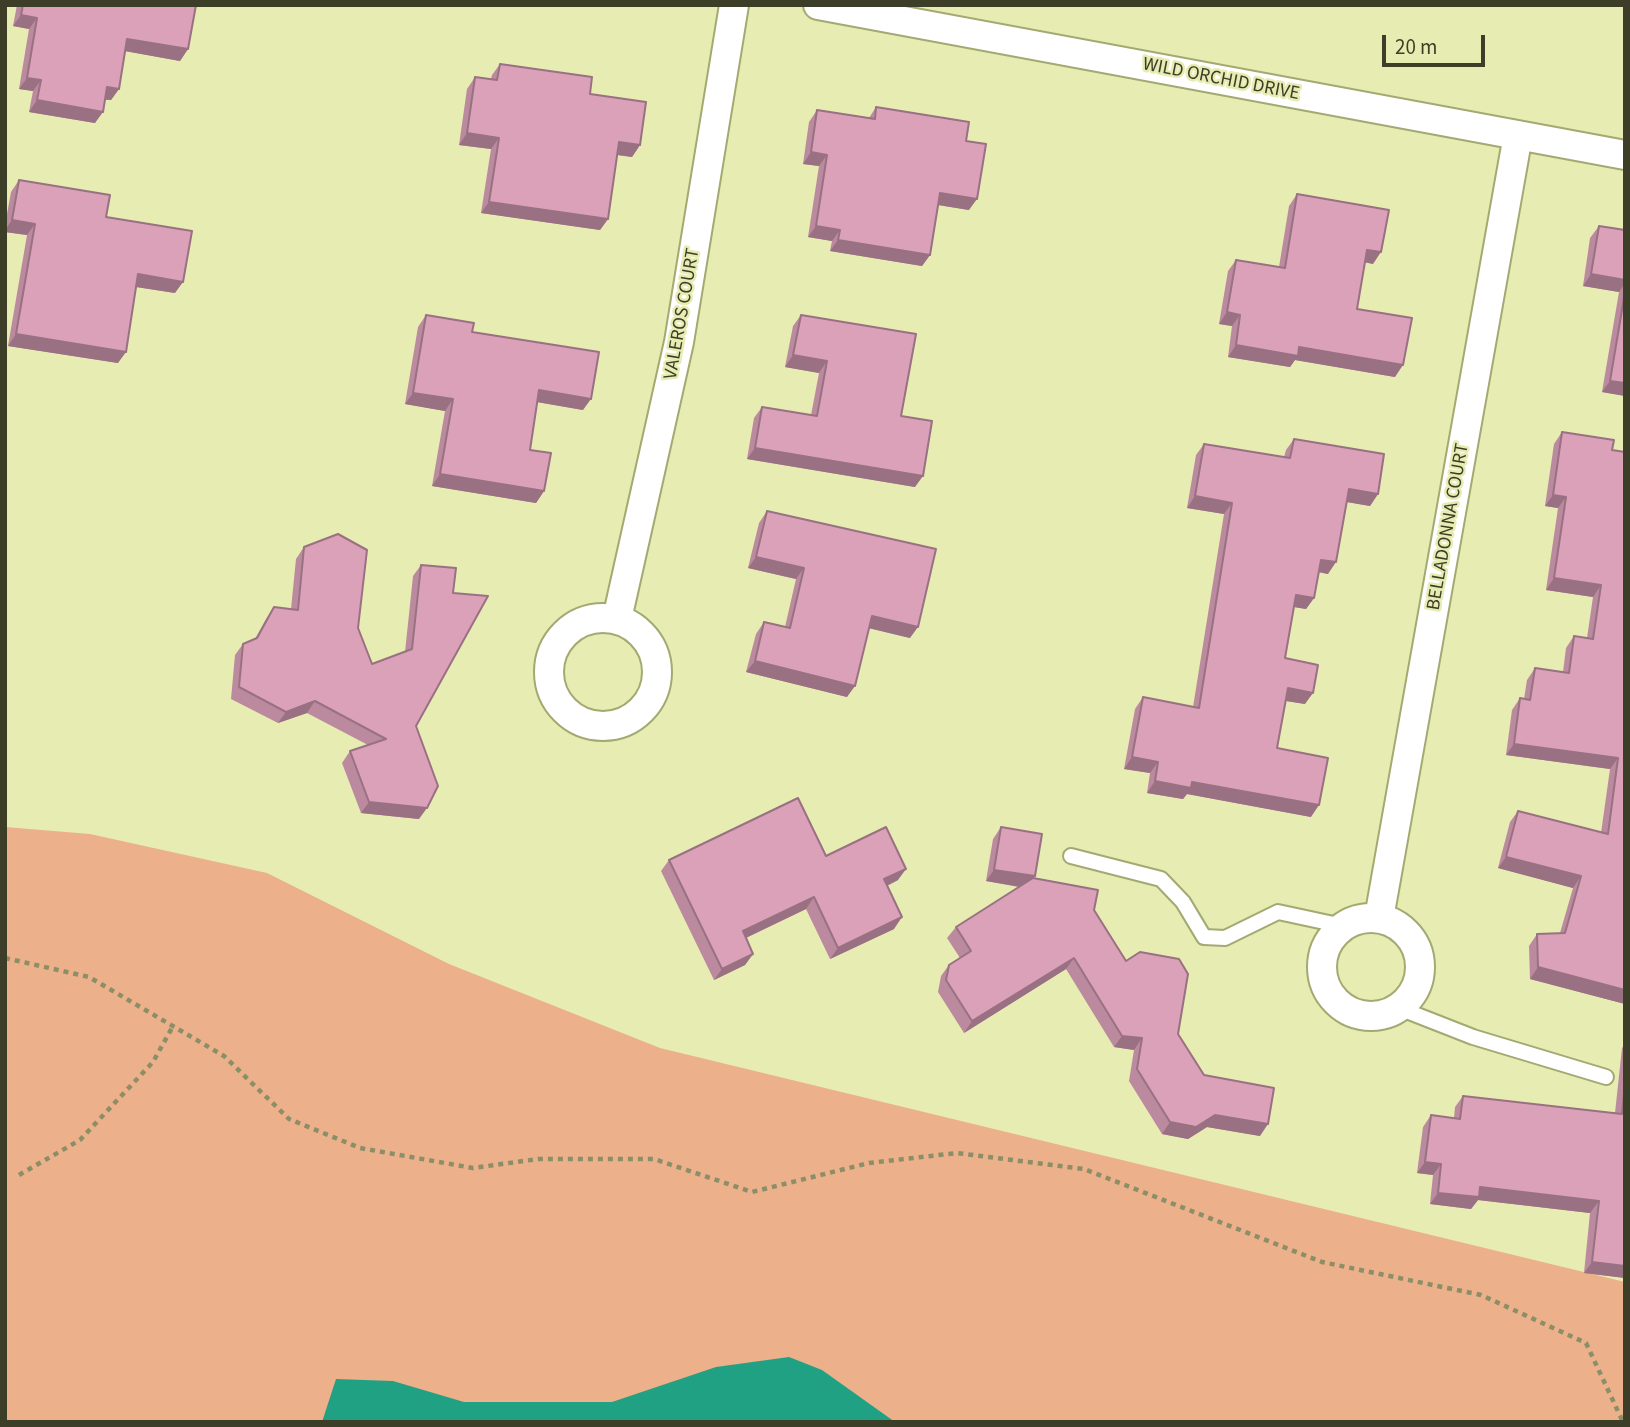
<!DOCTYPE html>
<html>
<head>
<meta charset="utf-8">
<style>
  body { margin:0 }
  #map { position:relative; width:1630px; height:1427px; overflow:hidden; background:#e6ecb2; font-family:"Source Sans 3",sans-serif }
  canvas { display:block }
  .frame { position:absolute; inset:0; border:7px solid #3c3e27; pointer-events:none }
  .scale { position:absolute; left:1382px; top:35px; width:103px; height:32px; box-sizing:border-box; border:4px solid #3c3e27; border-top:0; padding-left:9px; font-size:21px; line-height:24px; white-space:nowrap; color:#3c3e27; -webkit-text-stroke:5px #e6ecb2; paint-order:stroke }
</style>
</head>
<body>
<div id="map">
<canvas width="1630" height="1427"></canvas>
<div class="frame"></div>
<div class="scale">20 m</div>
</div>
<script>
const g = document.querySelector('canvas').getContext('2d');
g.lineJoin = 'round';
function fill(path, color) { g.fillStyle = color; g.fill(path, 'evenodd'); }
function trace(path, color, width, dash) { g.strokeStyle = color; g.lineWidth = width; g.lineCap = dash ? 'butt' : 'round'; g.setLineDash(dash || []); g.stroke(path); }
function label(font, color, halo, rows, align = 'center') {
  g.font = font + ' "Source Sans 3",sans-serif'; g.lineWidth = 5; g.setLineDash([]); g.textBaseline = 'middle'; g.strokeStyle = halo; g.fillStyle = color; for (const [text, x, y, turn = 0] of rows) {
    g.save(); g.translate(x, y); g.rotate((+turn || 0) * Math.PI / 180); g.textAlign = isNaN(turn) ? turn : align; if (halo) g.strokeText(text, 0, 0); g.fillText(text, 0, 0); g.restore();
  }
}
fill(new Path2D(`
  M 5,827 L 90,834 L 267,873 L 449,964 L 660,1048 L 1625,1282 L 1625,1422 L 5,1422 Z`), '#ecb08b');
fill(new Path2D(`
  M 789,1357 L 822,1370 L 895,1422 L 322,1422 L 336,1379 L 393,1381 L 464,1402 L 612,1402 L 716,1367 Z`), '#21a183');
const lane = new Path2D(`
  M 1071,856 L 1161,879 L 1183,902 L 1204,937 L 1225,938 L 1278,912 L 1343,926
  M 1399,1008 L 1473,1037 L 1606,1077`);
const street = new Path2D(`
  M 818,5 L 1625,155
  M549 672a54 54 0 1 1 108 0a54 54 0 1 1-108 0Z
  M 617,619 L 679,342 L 734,5
  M 1379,918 L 1518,135
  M1322 967a49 49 0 1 1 98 0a49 49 0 1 1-98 0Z`);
trace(lane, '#a4a972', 18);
trace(street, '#a4a972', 32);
trace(new Path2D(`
  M 5,958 L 89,977 L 224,1056 L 289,1119 L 360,1148 L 473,1168 L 538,1159 L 654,1159 L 752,1192 L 869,1163 L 957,1153 L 1084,1169 L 1322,1262 L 1481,1295 L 1586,1343 L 1623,1422
  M 19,1175 L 80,1140 L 153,1062 L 173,1026`), '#8b8e67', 4.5, [5, 5]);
trace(lane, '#fff', 14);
trace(street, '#fff', 28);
fill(new Path2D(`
  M 17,5 L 196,5 L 188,49 L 180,61 L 125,51 L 119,89 L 111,100 L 105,100 L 95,123 L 29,112 L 33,91 L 19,89 L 29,29 L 13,26 Z
  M 500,64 L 590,94 L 640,145 L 632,157 L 617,155 L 608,219 L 600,230 L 481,213 L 491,149 L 459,145 L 467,89 L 475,77 L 491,79 L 492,75 Z
  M 876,107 L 966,141 L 969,210 L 938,205 L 930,255 L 922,266 L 830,251 L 832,241 L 808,237 L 819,166 L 803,164 L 809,122 L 817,110 L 869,118 Z
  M 19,180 L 106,217 L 175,293 L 136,287 L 118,363 L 8,346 L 27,235 L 5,232 L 5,225 L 11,192 Z
  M 1297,194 L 1373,264 L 1365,262 L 1357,309 L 1395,377 L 1295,360 L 1290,367 L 1228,357 L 1232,326 L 1219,324 L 1228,271 L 1236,260 L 1279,267 L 1289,206 Z
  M 1599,226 L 1625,230 L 1625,396 L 1602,392 L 1619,292 L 1583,286 L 1590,238 Z
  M 426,315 L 472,332 L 583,410 L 537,402 L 530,450 L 544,491 L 536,503 L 432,486 L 445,411 L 405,404 L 418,327 Z
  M 801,315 L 901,416 L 915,487 L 747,459 L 754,418 L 762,407 L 811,415 L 819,373 L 785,367 L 793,326 Z
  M 1562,432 L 1612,450 L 1625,1004 L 1530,979 L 1529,946 L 1537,934 L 1560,933 L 1573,888 L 1498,868 L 1510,822 L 1518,811 L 1601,833 L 1610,769 L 1506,755 L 1512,710 L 1520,698 L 1524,699 L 1527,680 L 1535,668 L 1563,672 L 1566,648 L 1574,636 L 1587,638 L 1593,597 L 1546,590 L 1558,508 L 1545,506 L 1554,444 Z
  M 1294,439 L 1378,494 L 1370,506 L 1347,502 L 1328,574 L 1319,572 L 1314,598 L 1306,609 L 1294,607 L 1285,658 L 1305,704 L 1286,701 L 1277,748 L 1311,817 L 1187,794 L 1183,799 L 1147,793 L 1150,773 L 1124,769 L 1135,709 L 1143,697 L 1193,707 L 1224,514 L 1187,508 L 1196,455 L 1204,444 L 1284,457 L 1286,450 Z
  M 767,511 L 910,638 L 869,628 L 847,697 L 746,672 L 756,634 L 764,622 L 785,627 L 796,579 L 748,568 L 759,523 Z
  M 304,547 L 358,628 L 372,664 L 405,652 L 413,576 L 421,565 L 416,726 L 419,819 L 361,813 L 342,763 L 350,751 L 368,745 L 307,713 L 278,723 L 231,699 L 235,655 L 243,644 L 255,639 L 266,619 L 274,607 L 291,609 L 296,559 Z
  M 1001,827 L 1033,878 L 1094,910 L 1126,961 L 1178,1034 L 1204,1075 L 1260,1136 L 1207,1127 L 1188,1139 L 1162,1134 L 1129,1081 L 1134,1050 L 1114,1047 L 1066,969 L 964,1033 L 938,992 L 941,976 L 949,965 L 960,958 L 947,938 L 956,927 L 1019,887 L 986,881 L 993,839 Z
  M 826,856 L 898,880 L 887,886 L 894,929 L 830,959 L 806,909 L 746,938 L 753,954 L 745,965 L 714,980 L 661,871 L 669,860 Z
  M 1625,1044 L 1625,1278 L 1584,1273 L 1590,1213 L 1478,1200 L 1471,1209 L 1430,1204 L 1433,1175 L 1417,1173 L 1423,1127 L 1431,1115 L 1454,1118 L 1455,1107 L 1463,1096 L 1615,1113 L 1622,1048 Z`), '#bc8a9f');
fill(new Path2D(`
  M 21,15 L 37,18 L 29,29 L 13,26 Z
  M 127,39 L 188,49 L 180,61 L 119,50 Z
  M 27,78 L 41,80 L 33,91 L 19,89 Z
  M 107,87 L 119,89 L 111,100 L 99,99 Z
  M 37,100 L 103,112 L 95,123 L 29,112 Z
  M 467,133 L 499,138 L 491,149 L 459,145 Z
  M 619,142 L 640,145 L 632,157 L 611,154 Z
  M 811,152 L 827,155 L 819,166 L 803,164 Z
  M 940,193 L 977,199 L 969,210 L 932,204 Z
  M 489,202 L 608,219 L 600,230 L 481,213 Z
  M 12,220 L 35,224 L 27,235 L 5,232 L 5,230 Z
  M 816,226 L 840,230 L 832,241 L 808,237 Z
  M 838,240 L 930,255 L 922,266 L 830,251 Z
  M 1367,250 L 1381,252 L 1373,264 L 1359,261 Z
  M 138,274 L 183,282 L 175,293 L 130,286 Z
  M 1591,274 L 1625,280 L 1625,283 L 1619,292 L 1583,286 Z
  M 1227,312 L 1240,315 L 1232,326 L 1219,324 Z
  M 16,334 L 126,352 L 118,363 L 8,346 Z
  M 1236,345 L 1299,347 L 1403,365 L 1395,377 L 1295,360 L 1290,367 L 1228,357 Z
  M 793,355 L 827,361 L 819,373 L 785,367 Z
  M 1610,381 L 1625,383 L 1625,396 L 1602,392 Z
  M 539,390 L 591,399 L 583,410 L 531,401 Z
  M 413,393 L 453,399 L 445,411 L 405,404 Z
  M 755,448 L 923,476 L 915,487 L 747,459 Z
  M 440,474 L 544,491 L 536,503 L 432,486 Z
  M 1349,489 L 1378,494 L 1370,506 L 1341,501 Z
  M 1553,495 L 1566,497 L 1558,508 L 1545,506 Z
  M 1195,496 L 1232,503 L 1224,514 L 1187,508 Z
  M 756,557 L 804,568 L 796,579 L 748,568 Z
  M 1321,560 L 1336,562 L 1328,574 L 1313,571 Z
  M 1554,578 L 1601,585 L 1593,597 L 1546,590 Z
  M 1296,595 L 1314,598 L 1306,609 L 1288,606 Z
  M 872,616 L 918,627 L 910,638 L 864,627 Z
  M 755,661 L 855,686 L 847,697 L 746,672 Z
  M 1288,688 L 1313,693 L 1305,704 L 1280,700 Z
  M 315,701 L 307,713 L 278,723 L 286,712 Z
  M 1514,744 L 1618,758 L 1610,769 L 1506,755 Z
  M 1132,757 L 1158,762 L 1150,773 L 1124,769 Z
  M 1155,781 L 1192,782 L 1319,805 L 1311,817 L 1187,794 L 1183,799 L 1147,793 Z
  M 369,802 L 427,808 L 419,819 L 361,813 Z
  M 1506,857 L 1581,876 L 1573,888 L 1498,868 Z
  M 906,869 L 898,880 L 876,891 L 884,879 Z
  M 994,870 L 1035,876 L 1027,888 L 986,881 Z
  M 814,897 L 806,909 L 735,943 L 743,931 Z
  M 902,917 L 894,929 L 830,959 L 838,948 Z
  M 753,954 L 745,965 L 714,980 L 722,969 Z
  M 1074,958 L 1066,969 L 964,1033 L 972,1021 Z
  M 1538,967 L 1625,990 L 1625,1004 L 1530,979 Z
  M 1122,1036 L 1142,1038 L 1134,1050 L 1114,1047 Z
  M 1215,1115 L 1268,1124 L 1260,1136 L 1207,1127 L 1188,1139 L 1162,1134 L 1170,1122 Z
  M 1425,1162 L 1441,1164 L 1433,1175 L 1417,1173 Z
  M 1480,1187 L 1599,1201 L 1590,1213 L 1478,1200 L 1471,1209 L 1430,1204 L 1438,1193 Z
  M 1592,1262 L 1625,1266 L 1625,1278 L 1584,1273 Z`), '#997182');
const building = new Path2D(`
  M 23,5 L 196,5 L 188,49 L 127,39 L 119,89 L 107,87 L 103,112 L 37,100 L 41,80 L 27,78 L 37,18 L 21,15 Z
  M 500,64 L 592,77 L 590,94 L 646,102 L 640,145 L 619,142 L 608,219 L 489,202 L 499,138 L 467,133 L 475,77 L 497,80 Z
  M 876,107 L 969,122 L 966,141 L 986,144 L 977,199 L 940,193 L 930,255 L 838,240 L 840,230 L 816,226 L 827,155 L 811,152 L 817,110 L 875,119 Z
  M 19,180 L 110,195 L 106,217 L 192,231 L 183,282 L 138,274 L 126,352 L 16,334 L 35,224 L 12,220 Z
  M 1297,194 L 1389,210 L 1381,252 L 1367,250 L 1357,309 L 1412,318 L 1403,365 L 1299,347 L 1298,356 L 1236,345 L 1240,315 L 1227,312 L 1236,260 L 1285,268 Z
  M 1599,226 L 1625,230 L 1625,280 L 1591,274 Z
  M 1625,292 L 1625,383 L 1610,381 Z
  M 426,315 L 474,323 L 472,332 L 599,352 L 591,399 L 539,390 L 530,450 L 551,453 L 544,491 L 440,474 L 453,399 L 413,393 Z
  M 801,315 L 916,334 L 901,416 L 932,421 L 923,476 L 755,448 L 762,407 L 817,416 L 827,361 L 793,355 Z
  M 1562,432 L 1614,440 L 1612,450 L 1625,452 L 1625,990 L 1538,967 L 1537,934 L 1565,933 L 1581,876 L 1506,857 L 1518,811 L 1608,834 L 1618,758 L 1514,744 L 1520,698 L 1530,700 L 1535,668 L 1569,673 L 1574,636 L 1593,639 L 1601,585 L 1554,578 L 1566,497 L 1553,495 Z
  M 1294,439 L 1384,454 L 1378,494 L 1349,489 L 1336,562 L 1321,560 L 1314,598 L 1296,595 L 1285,658 L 1318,665 L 1313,693 L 1288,688 L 1277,748 L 1328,758 L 1319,805 L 1192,782 L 1191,788 L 1155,781 L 1158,762 L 1132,757 L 1143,697 L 1199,708 L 1232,503 L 1195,496 L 1204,444 L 1290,458 Z
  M 767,511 L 936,549 L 918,627 L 872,616 L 855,686 L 755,661 L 764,622 L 790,628 L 804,568 L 756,557 Z
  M 338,534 L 367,550 L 358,628 L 372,664 L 412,649 L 421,565 L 456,568 L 453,593 L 488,596 L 416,726 L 438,786 L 427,808 L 369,802 L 350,751 L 386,739 L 315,701 L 286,712 L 239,687 L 243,644 L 257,638 L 274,607 L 298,610 L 304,547 Z
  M 798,798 L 826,856 L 886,827 L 906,869 L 884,879 L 902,917 L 838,948 L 814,897 L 743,931 L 753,954 L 722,969 L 669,860 Z
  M 1001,827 L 1042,834 L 1035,876 L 994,870 Z
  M 1033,878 L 1098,890 L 1094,910 L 1126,961 L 1140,952 L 1179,959 L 1188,974 L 1178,1034 L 1204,1075 L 1274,1088 L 1268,1124 L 1215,1115 L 1196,1127 L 1170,1122 L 1137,1069 L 1142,1038 L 1122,1036 L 1074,958 L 972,1021 L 946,980 L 949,965 L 971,951 L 956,927 Z
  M 1625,1085 L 1625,1266 L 1592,1262 L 1599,1201 L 1480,1187 L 1479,1197 L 1438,1193 L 1441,1164 L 1425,1162 L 1431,1115 L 1460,1119 L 1463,1096 L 1622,1114 Z`);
fill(building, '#dba1b9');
trace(building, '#997182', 2);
label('19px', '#3c3e27', '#e6ecb2', [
  ["WILD ORCHID DRIVE",1221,80,11],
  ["VALEROS COURT",683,314,-80],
  ["BELLADONNA COURT",1449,527,-80]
]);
</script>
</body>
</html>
